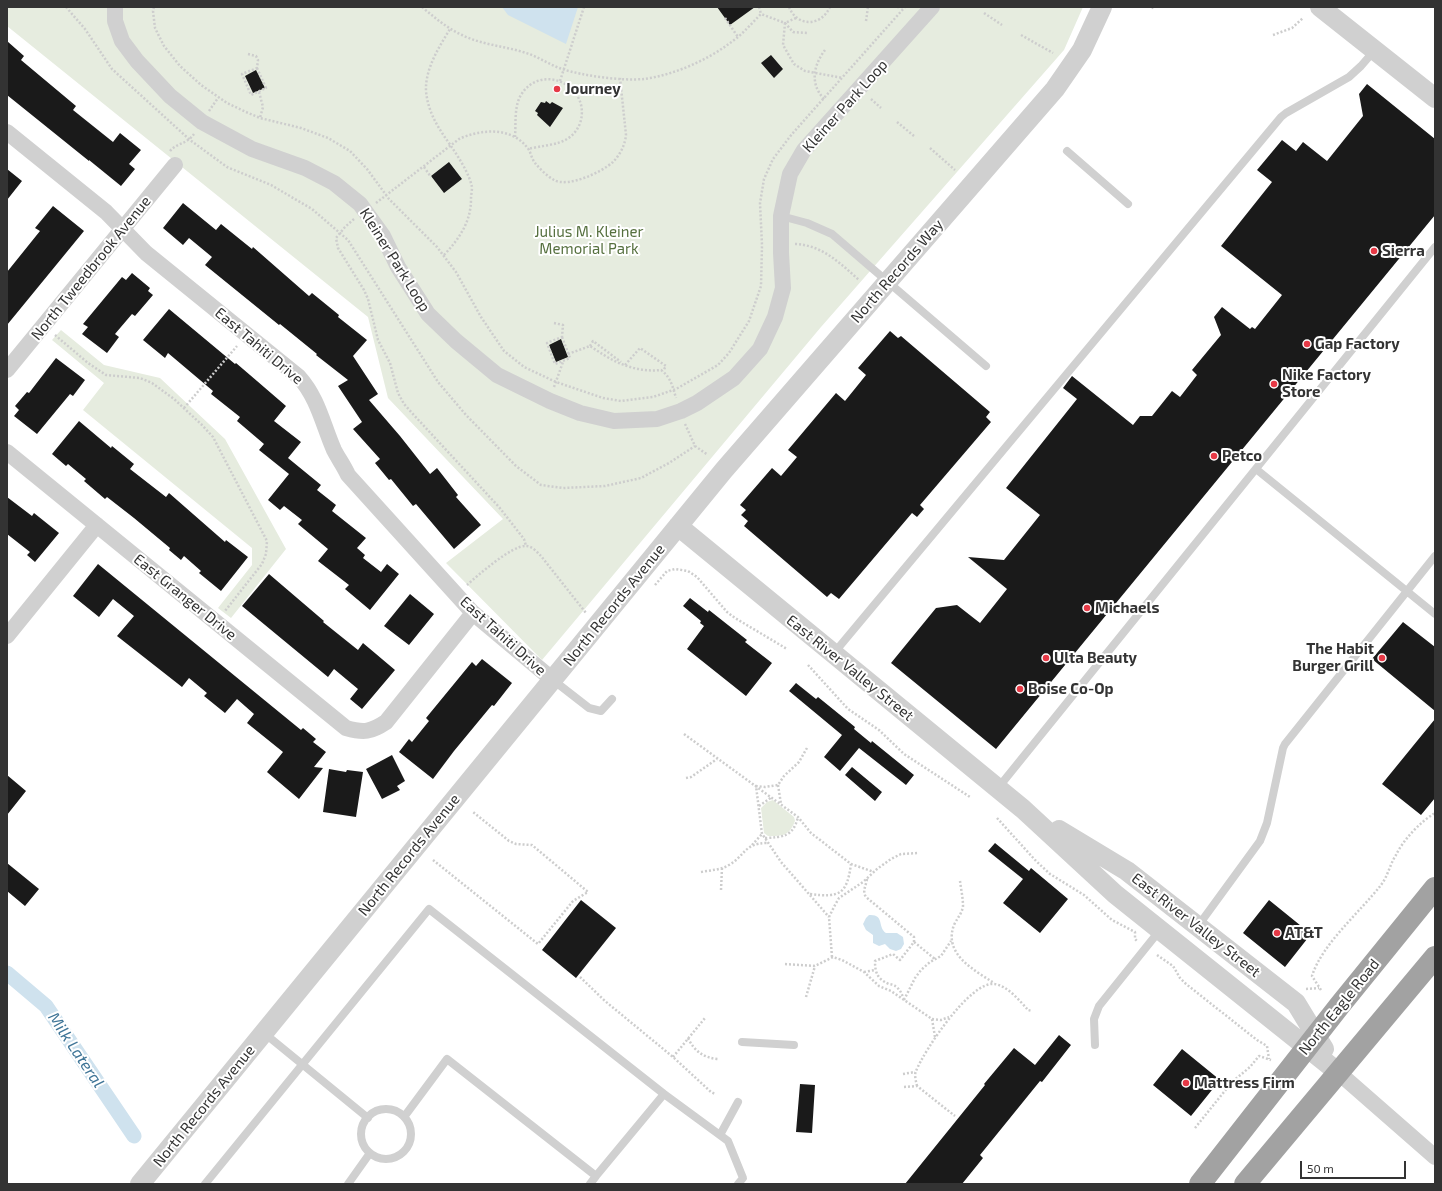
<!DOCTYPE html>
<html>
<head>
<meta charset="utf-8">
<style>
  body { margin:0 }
  #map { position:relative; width:1442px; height:1191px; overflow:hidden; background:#fff; font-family:"Exo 2",sans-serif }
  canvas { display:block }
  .frame { position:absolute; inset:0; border:8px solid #333; pointer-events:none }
  .scale { position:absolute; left:1300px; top:1161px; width:106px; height:18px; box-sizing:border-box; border:2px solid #333; border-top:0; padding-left:5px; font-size:12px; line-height:14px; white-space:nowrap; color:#333; -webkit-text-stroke:3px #fff; paint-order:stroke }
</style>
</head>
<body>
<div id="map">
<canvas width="1442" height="1191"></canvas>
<div class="frame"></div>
<div class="scale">50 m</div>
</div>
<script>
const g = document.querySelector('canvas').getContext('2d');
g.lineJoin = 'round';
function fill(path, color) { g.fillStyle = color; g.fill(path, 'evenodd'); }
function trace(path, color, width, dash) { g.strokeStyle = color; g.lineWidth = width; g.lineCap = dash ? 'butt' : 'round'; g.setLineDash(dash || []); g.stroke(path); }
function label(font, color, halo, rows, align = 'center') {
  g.font = font + ' "Exo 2",sans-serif'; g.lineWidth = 4; g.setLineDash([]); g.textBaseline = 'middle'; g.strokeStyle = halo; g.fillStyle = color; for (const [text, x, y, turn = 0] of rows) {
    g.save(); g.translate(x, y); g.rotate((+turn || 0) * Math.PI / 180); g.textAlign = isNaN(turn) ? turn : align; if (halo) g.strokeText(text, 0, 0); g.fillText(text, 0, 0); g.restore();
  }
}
fill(new Path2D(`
  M 7,7 L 1083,7 L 1064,50 L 821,327 L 542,660 L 446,563 L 503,519 L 388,398 L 368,317 L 7,26 Z
  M 61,330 L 104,365 L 160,378 L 225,439 L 286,549 L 231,618 L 218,608 L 252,565 L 252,548 L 83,410 L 104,383 L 52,340 Z
  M 773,800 L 794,817 L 795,821 C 789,836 783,836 768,836 L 764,833 L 761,808 L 767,802 Z`), '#e6ecdf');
fill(new Path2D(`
  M 502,7 L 578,7 L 566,44 L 508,15 Z
  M 869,915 C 885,914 877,927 886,933 L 897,933 L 903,937 L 904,944 L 901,949 L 896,951 L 890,949 L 885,944 L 879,946 L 873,943 L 873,935 L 866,930 L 863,924 L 866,918 Z`), '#cfe2ee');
trace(new Path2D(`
  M 7,973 L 46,1006 L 134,1136`), '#cfe2ee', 15);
fill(new Path2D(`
  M 717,7 L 755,7 L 730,25 Z
  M 7,41 L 24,56 L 21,60 L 76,106 L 73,110 L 113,142 L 120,133 L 141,150 L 129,164 L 135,169 L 121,186 L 89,160 L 89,161 L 7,95 Z
  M 771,55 L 783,69 L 774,78 L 761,63 Z
  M 256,70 L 265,88 L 253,93 L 245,76 Z
  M 1367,84 L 1435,139 L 1435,215 L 996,749 L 891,663 L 936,608 L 957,605 L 980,623 L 1007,589 L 968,557 L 1004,560 L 1040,515 L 1006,488 L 1077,399 L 1063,388 L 1072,376 L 1133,425 L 1140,416 L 1152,416 L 1172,391 L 1180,397 L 1197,375 L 1192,370 L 1221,335 L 1214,317 L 1222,307 L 1250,329 L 1252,327 L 1255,329 L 1282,295 L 1221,246 L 1272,182 L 1257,170 L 1282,140 L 1296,151 L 1303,142 L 1327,161 L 1363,116 L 1359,94 Z
  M 546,101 L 550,104 L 552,102 L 563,108 L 550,127 L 537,115 L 538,113 L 535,111 L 541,102 L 545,103 Z
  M 449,162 L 462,179 L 444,193 L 431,176 Z
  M 7,169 L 22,181 L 7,200 Z
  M 183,203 L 216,230 L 221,224 L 252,249 L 253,247 L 309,296 L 312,293 L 339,315 L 338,317 L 367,340 L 353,356 L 378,394 L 369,400 L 400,436 L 430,474 L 437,468 L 458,495 L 456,497 L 481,525 L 454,549 L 416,504 L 413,506 L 391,479 L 389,480 L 375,463 L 380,459 L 353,429 L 362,422 L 338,386 L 348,380 L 316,355 L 317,354 L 280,324 L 279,325 L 205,265 L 212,257 L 189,238 L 183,245 L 163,228 Z
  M 53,206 L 84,231 L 7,325 L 7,272 L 40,231 L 35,228 Z
  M 132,273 L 150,288 L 148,291 L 153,295 L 135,316 L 132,314 L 115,334 L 119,337 L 107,353 L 82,334 L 88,327 L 83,324 L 122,277 L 126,280 Z
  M 169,309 L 235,364 L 236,363 L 257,381 L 286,406 L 274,421 L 301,442 L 288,458 L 321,485 L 317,490 L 336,505 L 332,511 L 366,538 L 357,548 L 365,555 L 363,558 L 381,572 L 387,564 L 399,574 L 370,610 L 345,589 L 349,585 L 318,561 L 328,549 L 298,524 L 302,520 L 284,506 L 280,510 L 268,500 L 289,474 L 259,450 L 264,444 L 237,421 L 240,417 L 211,394 L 213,391 L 168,353 L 165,358 L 143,340 Z
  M 890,331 L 898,338 L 901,336 L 990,412 L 986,417 L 991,422 L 920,505 L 924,509 L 917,517 L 912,513 L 839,599 L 831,593 L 827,597 L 744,526 L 748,521 L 741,515 L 746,510 L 740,505 L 772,468 L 781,476 L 797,457 L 788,450 L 836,393 L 845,401 L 866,375 L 858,368 Z
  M 561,339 L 568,357 L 556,362 L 549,345 Z
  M 56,358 L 85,380 L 73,396 L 70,394 L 37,434 L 14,416 L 19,410 L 15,406 L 27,392 L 29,393 Z
  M 79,421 L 111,448 L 112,446 L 134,464 L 130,469 L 166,497 L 169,493 L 225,542 L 226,540 L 248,557 L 221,591 L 199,573 L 201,571 L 184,556 L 181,560 L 169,550 L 170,548 L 134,518 L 107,497 L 105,499 L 84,481 L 86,479 L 68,464 L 66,466 L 52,454 Z
  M 7,497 L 32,516 L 34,513 L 59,533 L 35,562 L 27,555 L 30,552 L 7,534 Z
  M 98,564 L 301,730 L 303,728 L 316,739 L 313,742 L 326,752 L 314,767 L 323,768 L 299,799 L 267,772 L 283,752 L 247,723 L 254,714 L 237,699 L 225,713 L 204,696 L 207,693 L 189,678 L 182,687 L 117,636 L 134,616 L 113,599 L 99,617 L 73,596 Z
  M 269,574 L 324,621 L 323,622 L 358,650 L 363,643 L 395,670 L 362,709 L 350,699 L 358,689 L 334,669 L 328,677 L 242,606 Z
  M 410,594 L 434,614 L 409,645 L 384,626 Z
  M 690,598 L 708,612 L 709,610 L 747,640 L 745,642 L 772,663 L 746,696 L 687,649 L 704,626 L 700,623 L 701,621 L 683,606 Z
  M 1403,622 L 1435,647 L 1435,711 L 1372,659 Z
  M 482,659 L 512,683 L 494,706 L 492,705 L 454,751 L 433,779 L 399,752 L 409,739 L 412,742 L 429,721 L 426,718 L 472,662 L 476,666 Z
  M 796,683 L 816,699 L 818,697 L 855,727 L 854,729 L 871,743 L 872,741 L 914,775 L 906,785 L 859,748 L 840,771 L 824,757 L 842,735 L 789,691 Z
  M 1435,719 L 1435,798 L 1421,815 L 1382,784 Z
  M 392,755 L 405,781 L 397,786 L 400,790 L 382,799 L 366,769 Z
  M 852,767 L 882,792 L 875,801 L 845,775 Z
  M 329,769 L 346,772 L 347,770 L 363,772 L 356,817 L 323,812 Z
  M 7,775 L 26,791 L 7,815 Z
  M 995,843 L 1029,871 L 1031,868 L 1068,899 L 1040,933 L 1003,903 L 1023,879 L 988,851 Z
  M 7,863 L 39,889 L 25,906 L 7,891 Z
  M 581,900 L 616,928 L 576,978 L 542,950 Z
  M 1269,900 L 1311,934 L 1285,967 L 1243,933 Z
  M 1059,1035 L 1071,1045 L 1042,1082 L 1040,1081 L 980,1155 L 983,1158 L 962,1184 L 905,1184 L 985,1085 L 984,1084 L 1014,1048 L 1035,1065 Z
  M 1182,1049 L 1220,1080 L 1191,1116 L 1153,1085 Z
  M 800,1084 L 815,1085 L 812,1133 L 796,1132 Z`), '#1a1a1a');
trace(new Path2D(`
  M 66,7 L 85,29 L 112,69 L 190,140 L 227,167 L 271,185 L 312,209 L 348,240 L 438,382 L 466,415 L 516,466 L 541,485 L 563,488 L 605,486 L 641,478 L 669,463 L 695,446
  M 154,7 L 153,11 L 155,28 L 164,46 L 180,66 L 201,85 L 227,103 L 246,112 L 260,118 L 301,128 L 328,138 L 350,151 L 367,169 L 389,199 L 437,247 L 456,272 L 481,317 L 504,351 L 524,367 L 556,382 L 603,398 L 621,401 L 653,397 L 676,389 L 718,365 L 729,353 L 749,321 L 761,286 L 762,245 L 760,203 L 764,179 L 773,159 L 792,134 L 905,7
  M 422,7 C 435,18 447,28 462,35 C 482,45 505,46 526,53 C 539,57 550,65 562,69 C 584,76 621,81 644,79 C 673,75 706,61 730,43 C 742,35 751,24 761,14 L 785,23 L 783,45 L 794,64 L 805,71 L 843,78
  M 759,7 L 761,14
  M 789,7 C 797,27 821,27 830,7
  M 897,7 L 905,7
  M 1152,7 L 1154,9
  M 984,13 L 1002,25
  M 725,18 L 738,37
  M 796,18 L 785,23 L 793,32 L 807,33
  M 866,21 L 868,7
  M 1021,35 L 1053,53
  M 1273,35 L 1292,28 L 1303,18
  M 248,54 L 256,56 L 258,60 L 257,68
  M 257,68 L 266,88 L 251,95 L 242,74 Z
  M 560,81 L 584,7
  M 259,92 L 263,107 L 260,118
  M 824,99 C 810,84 813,66 825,50
  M 871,99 L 881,108
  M 209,111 L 218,98
  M 897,122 L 914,136
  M 515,137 C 516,124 514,106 521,95 C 540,63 589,84 581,120 C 579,128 574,135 567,139 C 558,145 539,146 528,149
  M 930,148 L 955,170
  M 170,151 C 178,142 186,145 194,134
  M 424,167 L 431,177
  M 376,203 L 459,139 C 481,129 513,126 529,150 C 531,154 532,159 535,163 C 540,169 547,176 554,180 C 568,188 602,172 613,162 C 620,155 625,145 626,135 L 620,78
  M 354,219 L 345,227 L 336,238 L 338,248 L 364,290 L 368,299 L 378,340 L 390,363 L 398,393 L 404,404 L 412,413 L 499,507 L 524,539 L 526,546
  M 795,244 C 822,245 840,263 859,280
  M 444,255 C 459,239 471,222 471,199 C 471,195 472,191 472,187 C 469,173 459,158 451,146 C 439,129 428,113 426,91 C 425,69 439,47 450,29
  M 554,323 L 563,325 L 562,337
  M 55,335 L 88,363 L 106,375 L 140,378 L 152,383 L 174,399 L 202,425 L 213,437 L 267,541 L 266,554 L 262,564 L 225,611
  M 562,337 L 570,358 L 555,364 L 547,343 Z
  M 590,346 L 593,341 L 621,362
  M 568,354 L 590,346 C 596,350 602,354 609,358 C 625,367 643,372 661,370 C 671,377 673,388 676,398
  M 625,365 L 640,348 L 666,366 L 663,371
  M 554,387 L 563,362
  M 184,408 L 237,346
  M 685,424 L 695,446 L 708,455
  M 467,585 C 477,576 512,545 526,546 C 532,546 537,552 541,556 L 586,613
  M 655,585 L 667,571 L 675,569 L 688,571 L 697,577 L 727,612 L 735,618 L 787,649
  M 808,665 L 848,709 L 879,730 L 904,754 L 970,797
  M 684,734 L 798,817 L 811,833 L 851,864 L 874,872
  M 807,748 L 799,762 L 784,776 L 778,785 L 765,787 L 756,786 L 762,834 L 765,838 L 781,862 L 829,917
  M 686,778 L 691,777 L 717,759
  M 778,785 L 781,804
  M 759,806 L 772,797
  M 997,818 L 1036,861 L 1050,874 L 1084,895 L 1112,920 L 1135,932 L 1135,939 L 1138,942
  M 765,838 C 783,837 793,837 798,817
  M 752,845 L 762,834
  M 433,860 L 538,944 L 573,901 L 588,892 L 532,845 L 516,844 L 509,841 L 473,812
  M 701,872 C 711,870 721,870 729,865 C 745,856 744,843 767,843
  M 867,879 C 866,886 862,891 866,897 L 914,937 L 914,942
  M 960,881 C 961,889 963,898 963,906 C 962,914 957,918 954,925 C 943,954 974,970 994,983
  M 721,890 L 722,868
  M 810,894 C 840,898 847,894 851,864
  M 1157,955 L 1173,966 L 1180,978 L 1186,984 L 1257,1040 L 1267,1046 L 1269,1059
  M 832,957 L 829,917 L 835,905 L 839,898 L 863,882 L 877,869 L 891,859 L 901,854 L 919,853
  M 785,964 L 815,966 L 833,957 L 842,960 L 864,972 L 879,986 L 891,991 L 932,1019 L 935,1037
  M 864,972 L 875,970
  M 580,977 L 605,1001 L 673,1057 L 711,1092 L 715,1094
  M 1306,989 L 1319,988
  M 1321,990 L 1312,976 C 1322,944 1360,912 1381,885 C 1388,876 1390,864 1396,855 C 1404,839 1420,822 1435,813
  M 806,997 L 815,966
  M 904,1000 C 902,994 900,989 895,986 C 895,985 890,984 889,984 C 877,979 875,972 875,961 L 893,954 L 900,960 L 914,942 L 935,959
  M 904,1000 L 915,978 L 921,970 L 930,962 L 941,956 L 951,941
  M 932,1019 L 941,1020 L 949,1017
  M 688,1038 C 694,1051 704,1058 718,1059
  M 673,1057 L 705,1018
  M 903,1074 L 915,1072
  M 917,1086 C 916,1081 914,1075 916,1071 C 924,1051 970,981 994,984 C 1007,985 1020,1001 1028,1010 L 1032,1011
  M 904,1087 L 917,1086 L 955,1116
  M 1195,1128 L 1232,1082 L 1250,1067 L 1259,1056 L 1271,1060`), '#cdcdcd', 2.5, [2, 2]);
trace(new Path2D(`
  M 1067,151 L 1128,204
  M 781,216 L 807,223 L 832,234 L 986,366
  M 1256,469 L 1435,614
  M 834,653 L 1281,117 L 1286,113 L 1349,77 L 1361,66 L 1374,51
  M 553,680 L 589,708 L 601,711 L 612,699
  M 998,788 L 1435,247
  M 1198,926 L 1260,841 L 1267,823 L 1283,748 L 1285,744 L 1435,556
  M 264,1033 L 368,1118
  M 742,1042 L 794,1045
  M 1095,1045 L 1094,1019 L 1099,1006 L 1160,930
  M361 1134a25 25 0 1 1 50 0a25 25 0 1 1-50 0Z
  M 404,1117 L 447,1059 L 596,1176 L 590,1184
  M 720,1135 L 738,1102
  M 596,1176 L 664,1094
  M 205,1184 L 429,909 L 664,1094 L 728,1141 L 743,1178 L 738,1184
  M 348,1184 L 370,1153`), '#d0d0d0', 8);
trace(new Path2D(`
  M 115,7 L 115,21 L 122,41 L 137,61 L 170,96 L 202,122 L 252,149 L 305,168 L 334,183 L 360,204 L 383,236 L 398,267 L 428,314 L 456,341 L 497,375 L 550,401 L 580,413 L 614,421 L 657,419 L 681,411 L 697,403 L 734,378 L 760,349 L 775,317 L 783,288 L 781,253 L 781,216 L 790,174 L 804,150 L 932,7
  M 7,132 L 106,212 L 146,253 L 299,377 C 318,398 323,425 334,450 C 338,458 344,466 348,475 L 473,613 L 553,680
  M 7,370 L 175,165
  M 7,452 L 346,728 C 364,733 371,732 386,722 L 473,613
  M 7,636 L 97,525
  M 1339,1073 L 1435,1157`), '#d0d0d0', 16);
trace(new Path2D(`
  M 1320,7 L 1435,98
  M 678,526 L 1023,809 L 1115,894 L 1339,1073
  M 1059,830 L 1127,871 L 1296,1003 L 1324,1049
  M 140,1184 L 724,470 L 1055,89 L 1082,50 L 1102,7`), '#d0d0d0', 20);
trace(new Path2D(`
  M 1200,1184 L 1340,1005 L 1435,888
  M 1245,1184 L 1435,957`), '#a2a2a2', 22);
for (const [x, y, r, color] of [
  [557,89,4,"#e63946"],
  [1374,251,4,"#e63946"],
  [1307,344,4,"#e63946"],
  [1274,384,4,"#e63946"],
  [1214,456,4,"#e63946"],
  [1087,608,4,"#e63946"],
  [1046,658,4,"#e63946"],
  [1382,658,4,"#e63946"],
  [1020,689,4,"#e63946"],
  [1277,933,4,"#e63946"],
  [1186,1083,4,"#e63946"]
]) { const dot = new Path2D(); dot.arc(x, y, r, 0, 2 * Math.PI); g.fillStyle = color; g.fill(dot); trace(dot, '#fff', 1.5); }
label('bold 15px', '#333', '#fff', [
  ["Journey",565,89],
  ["Sierra",1382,251],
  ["Gap Factory",1315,344],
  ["Nike Factory",1282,375],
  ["Store",1282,392],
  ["Petco",1222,456],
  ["Michaels",1095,608],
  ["The Habit",1374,649,"right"],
  ["Burger Grill",1374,666,"right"],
  ["Ulta Beauty",1054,658],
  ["Boise Co-Op",1028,689],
  ["AT&T",1285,933],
  ["Mattress Firm",1194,1083]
], 'left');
label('15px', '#333', '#fff', [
  ["Kleiner Park Loop",845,106,-48],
  ["Kleiner Park Loop",395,260,58],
  ["North Tweedbrook Avenue",91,268,-51],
  ["North Records Way",897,271,-49],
  ["East Tahiti Drive",259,346,40],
  ["East Granger Drive",185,597,39],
  ["North Records Avenue",614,605,-51],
  ["East Tahiti Drive",503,636,42],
  ["East River Valley Street",850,668,39],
  ["North Records Avenue",409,855,-51],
  ["East River Valley Street",1196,925,38],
  ["North Eagle Road",1339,1007,-51],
  ["North Records Avenue",204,1106,-51]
]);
label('15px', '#56703f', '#fff', [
  ["Julius M. Kleiner",589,232],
  ["Memorial Park",589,249]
]);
label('italic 16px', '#3f7597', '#fff', [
  ["Milk Lateral",76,1050,56]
]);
</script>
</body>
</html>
